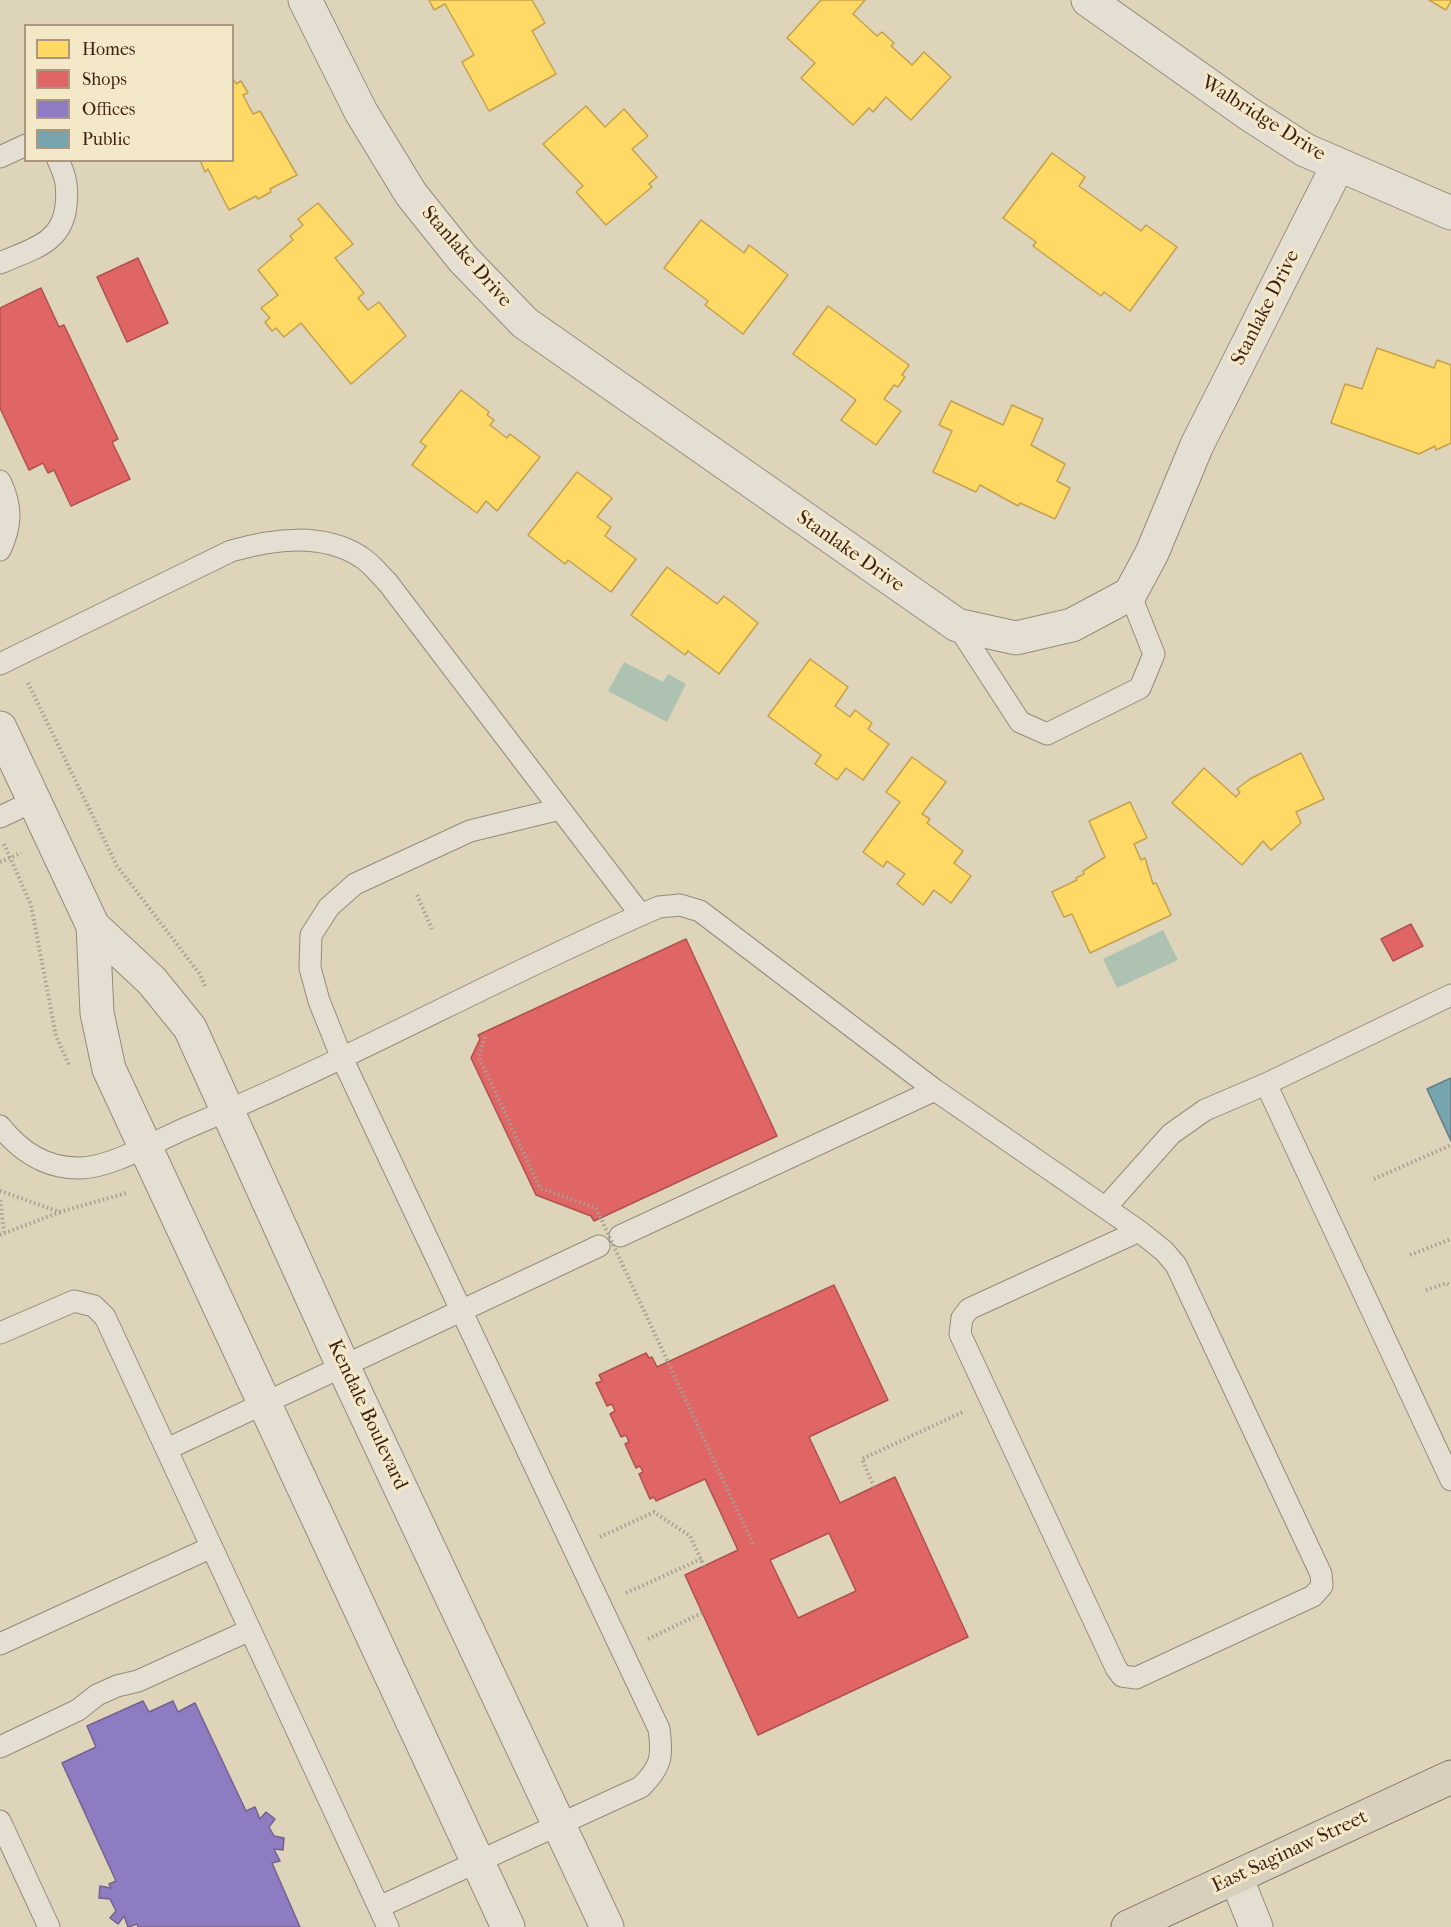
<!DOCTYPE html>
<html>
<head>
<meta charset="utf-8">
<style>
  body { margin:0 }
  #map { position:relative; width:1451px; height:1927px; overflow:hidden; background:#ddd4b9; font-family:"IM FELL French Canon",serif }
  canvas { display:block }
  .legend { position:absolute; left:24px; top:24px; width:210px; height:138px; box-sizing:border-box; background:#f3e8c8; border:2px solid #ab9880; margin:0; padding:8px 10px; list-style:none; font-size:18px; color:#3e1f13 }
  .legend li { display:flex; align-items:center; gap:12px; height:30px }
  .legend b { width:30px; border:2px solid #ab9880 }
</style>
</head>
<body>
<div id="map">
<canvas width="1451" height="1927"></canvas>
<ul class="legend">
<li><b style="height:16px;background:#ffd966"></b>Homes</li>
<li><b style="height:16px;background:#e06666"></b>Shops</li>
<li><b style="height:16px;background:#8e7cc3"></b>Offices</li>
<li><b style="height:16px;background:#76a5af"></b>Public</li>
</ul>
</div>
<script>
const g = document.querySelector('canvas').getContext('2d');
g.lineJoin = 'round';
function fill(path, color) { g.fillStyle = color; g.fill(path, 'evenodd'); }
function trace(path, color, width, dash) { g.strokeStyle = color; g.lineWidth = width; g.lineCap = dash ? 'butt' : 'round'; g.setLineDash(dash || []); g.stroke(path); }
function label(font, color, halo, rows, align = 'center') {
  g.font = font + ' "IM FELL French Canon",serif'; g.lineWidth = 6; g.setLineDash([]); g.textBaseline = 'middle'; g.strokeStyle = halo; g.fillStyle = color; for (const [text, x, y, turn = 0] of rows) {
    g.save(); g.translate(x, y); g.rotate((+turn || 0) * Math.PI / 180); g.textAlign = isNaN(turn) ? turn : align; if (halo) g.strokeText(text, 0, 0); g.fillText(text, 0, 0); g.restore();
  }
}
fill(new Path2D(`
  M 624,662 L 663,682 L 668,674 L 686,684 L 667,722 L 608,691 Z
  M 1163,930 L 1178,960 L 1117,988 L 1103,959 Z`), '#aec2b2');
const homes = new Path2D(`
  M 429,0 L 532,0 L 545,23 L 532,31 L 556,74 L 489,111 L 462,62 L 474,55 L 445,4 L 434,10 Z
  M 821,0 L 865,0 L 853,14 L 877,36 L 882,32 L 894,43 L 891,46 L 912,65 L 924,52 L 951,77 L 911,120 L 886,97 L 873,112 L 869,108 L 853,125 L 801,78 L 815,63 L 787,38 Z
  M 1429,0 L 1451,0 L 1451,1 L 1446,10 Z
  M 232,77 L 236,84 L 241,81 L 248,93 L 243,95 L 253,114 L 260,111 L 297,175 L 270,189 L 271,192 L 258,199 L 256,196 L 229,210 L 208,169 L 205,172 L 200,160 L 232,160 Z
  M 586,106 L 605,127 L 624,109 L 648,136 L 632,149 L 657,177 L 649,184 L 652,187 L 606,225 L 576,192 L 583,186 L 543,144 Z
  M 1052,153 L 1085,177 L 1079,186 L 1141,231 L 1146,225 L 1177,247 L 1130,311 L 1104,292 L 1101,296 L 1033,246 L 1036,242 L 1003,218 Z
  M 318,203 L 353,244 L 335,258 L 364,293 L 358,298 L 368,310 L 379,302 L 406,336 L 351,384 L 301,323 L 284,337 L 276,328 L 272,331 L 265,322 L 270,318 L 261,308 L 278,295 L 258,270 L 293,240 L 290,236 L 303,225 L 298,219 Z
  M 701,220 L 744,253 L 749,245 L 788,275 L 743,334 L 705,305 L 708,301 L 664,268 Z
  M 828,306 L 909,365 L 902,375 L 905,377 L 898,387 L 894,385 L 884,399 L 901,411 L 876,445 L 841,420 L 856,400 L 793,354 Z
  M 1377,348 L 1434,368 L 1437,360 L 1451,365 L 1451,443 L 1436,450 L 1435,446 L 1419,454 L 1331,423 L 1345,384 L 1362,389 Z
  M 461,390 L 489,412 L 487,415 L 494,420 L 490,425 L 507,438 L 510,434 L 540,457 L 497,511 L 486,501 L 477,513 L 412,465 L 426,446 L 420,442 Z
  M 951,401 L 1003,425 L 1012,405 L 1043,419 L 1031,445 L 1065,464 L 1057,481 L 1070,488 L 1055,519 L 1020,503 L 1018,506 L 980,485 L 976,492 L 933,472 L 952,431 L 939,425 Z
  M 577,472 L 612,498 L 597,517 L 611,527 L 605,536 L 636,559 L 611,592 L 568,560 L 565,564 L 528,535 Z
  M 667,567 L 717,604 L 724,596 L 758,623 L 719,674 L 688,651 L 685,655 L 631,615 Z
  M 810,659 L 848,687 L 835,706 L 850,717 L 855,710 L 872,723 L 868,729 L 889,744 L 863,780 L 846,768 L 837,780 L 815,764 L 821,755 L 768,716 Z
  M 1301,753 L 1324,799 L 1296,812 L 1301,823 L 1271,850 L 1263,841 L 1242,865 L 1172,803 L 1204,768 L 1236,797 L 1240,792 L 1237,789 L 1250,779 Z
  M 912,757 L 946,782 L 922,814 L 930,819 L 927,823 L 963,851 L 954,863 L 971,876 L 951,903 L 934,890 L 923,905 L 897,884 L 905,874 L 887,861 L 883,867 L 863,852 L 900,802 L 886,792 Z
  M 1130,802 L 1147,838 L 1134,844 L 1141,860 L 1145,858 L 1153,884 L 1156,883 L 1171,915 L 1090,953 L 1072,914 L 1064,917 L 1052,892 L 1077,880 L 1076,878 L 1084,874 L 1083,871 L 1105,857 L 1089,821 Z`);
fill(homes, '#ffd966');
trace(homes, '#c5a14d', 1.5);
const shops = new Path2D(`
  M 138,258 L 168,323 L 127,342 L 97,277 Z
  M 41,288 L 59,327 L 64,325 L 118,439 L 112,442 L 130,479 L 71,506 L 54,470 L 48,473 L 43,463 L 29,470 L 0,408 L 0,308 Z
  M 1411,924 L 1423,946 L 1393,961 L 1381,939 Z
  M 686,939 L 777,1136 L 594,1221 L 591,1216 L 536,1195 L 471,1058 L 480,1039 L 478,1035 Z
  M 834,1285 L 888,1400 L 809,1437 L 840,1503 L 895,1477 L 968,1637 L 758,1735 L 685,1575 L 738,1550 L 705,1479 L 656,1501 L 654,1497 L 650,1499 L 639,1474 L 643,1472 L 640,1466 L 636,1468 L 625,1444 L 629,1442 L 626,1435 L 621,1437 L 610,1414 L 615,1411 L 612,1404 L 607,1406 L 596,1383 L 602,1381 L 599,1375 L 646,1353 L 649,1358 L 652,1357 L 657,1367 ZM 829,1533 L 856,1591 L 798,1618 L 770,1560 Z`);
fill(shops, '#e06666');
trace(shops, '#af514d', 1.5);
const offices = new Path2D(`
  M 143,1701 L 149,1712 L 173,1701 L 178,1712 L 195,1703 L 246,1811 L 255,1807 L 260,1819 L 266,1812 L 275,1819 L 269,1827 L 274,1836 L 284,1838 L 283,1850 L 274,1849 L 280,1861 L 272,1863 L 300,1927 L 138,1927 L 137,1924 L 128,1927 L 124,1916 L 118,1924 L 110,1918 L 116,1911 L 110,1899 L 99,1898 L 100,1886 L 111,1888 L 109,1884 L 116,1881 L 62,1763 L 96,1747 L 87,1726 Z`);
fill(offices, '#8e7cc3');
trace(offices, '#76608e', 1.5);
const public = new Path2D(`
  M 1451,1078 L 1451,1141 L 1427,1089 Z`);
fill(public, '#76a5af');
trace(public, '#657d80', 1.5);
const lane = new Path2D(`
  M 0,157 L 26,145
  M 0,263 C 31,249 62,244 66,206 C 68,188 66,176 58,160
  M 0,481 C 12,506 12,525 0,550
  M 957,625 L 1020,722 L 1047,734 L 1140,688 L 1154,654 L 1130,594
  M 0,664 L 231,551 C 273,539 322,532 361,557 C 371,563 380,575 388,583 L 641,915
  M 0,817 L 34,801
  M 1451,995 L 1266,1084 L 1451,1480
  M 0,1126 C 21,1152 46,1169 81,1168 C 113,1167 159,1139 191,1126 C 350,1060 501,975 659,907 L 680,905 L 700,911 L 935,1090 L 1139,1231 L 1164,1251 L 1176,1265 L 1321,1574 L 1322,1586 L 1313,1596 L 1136,1678 L 1122,1676 L 1116,1668 L 960,1334 L 962,1318 L 969,1309 L 1139,1231
  M 1106,1207 L 1171,1134 L 1205,1110 L 1266,1084
  M 620,1236 L 935,1090
  M 0,1333 L 74,1301 L 94,1306 L 105,1317 L 388,1927
  M 167,1449 L 599,1246
  M 0,1644 L 212,1547
  M 0,1747 L 78,1710 L 97,1695 L 117,1686 L 138,1681 L 250,1630
  M 0,1821 L 49,1927
  M 379,1907 L 641,1787 C 661,1767 663,1757 659,1729 L 341,1056 L 319,1001 L 310,968 L 311,935 L 329,907 L 355,884 L 470,831 L 560,809`);
const street = new Path2D(`
  M 305,0 L 361,112 L 411,194 L 463,259 L 525,323 L 957,625 L 1016,638 L 1072,625 L 1130,594 L 1152,553 L 1197,445 L 1338,165
  M 1088,0 L 1249,114 L 1305,150 L 1451,213
  M 0,728 L 93,926 L 152,981 L 190,1028 L 344,1368 L 607,1927
  M 93,926 L 97,1013 L 109,1069 L 508,1927
  M 1236,1877 L 1256,1927`);
const primary = new Path2D(`
  M 1128,1927 L 1451,1777`);
trace(lane, '#958b7b', 23);
trace(street, '#958b7b', 35);
trace(primary, '#7e7465', 35);
trace(new Path2D(`
  M 28,683 L 117,866 L 199,973 L 205,986
  M 4,844 L 31,905 L 56,1036 L 69,1065
  M 0,862 L 21,853
  M 417,895 L 432,929
  M 1374,1179 L 1451,1145
  M 0,1191 L 60,1212 L 126,1193
  M 0,1200 L 4,1232
  M 0,1235 L 60,1212
  M 1410,1255 L 1451,1239
  M 1426,1290 L 1446,1283 L 1451,1286
  M 874,1487 L 862,1459 L 965,1411
  M 600,1537 L 654,1512 L 690,1536 L 704,1566
  M 626,1593 L 701,1559
  M 648,1639 L 702,1613`), '#a79f94', 4, [1.5, 3]);
trace(lane, '#e4dfd2', 21);
trace(street, '#e4dfd2', 33);
trace(primary, '#d8d0bd', 33);
trace(new Path2D(`
  M 485,1037 L 479,1057 L 540,1188 L 596,1208 L 753,1544`), '#a79f94', 4, [1.5, 3]);
label('20px', '#3e1f13', '#f3e8c8', [
  ["Walbridge Drive",1263,119,32],
  ["Stanlake Drive",466,257,49],
  ["Stanlake Drive",1266,308,-63],
  ["Stanlake Drive",850,552,35],
  ["Kendale Boulevard",367,1415,65],
  ["East Saginaw Street",1290,1852,-25]
]);
</script>
</body>
</html>
